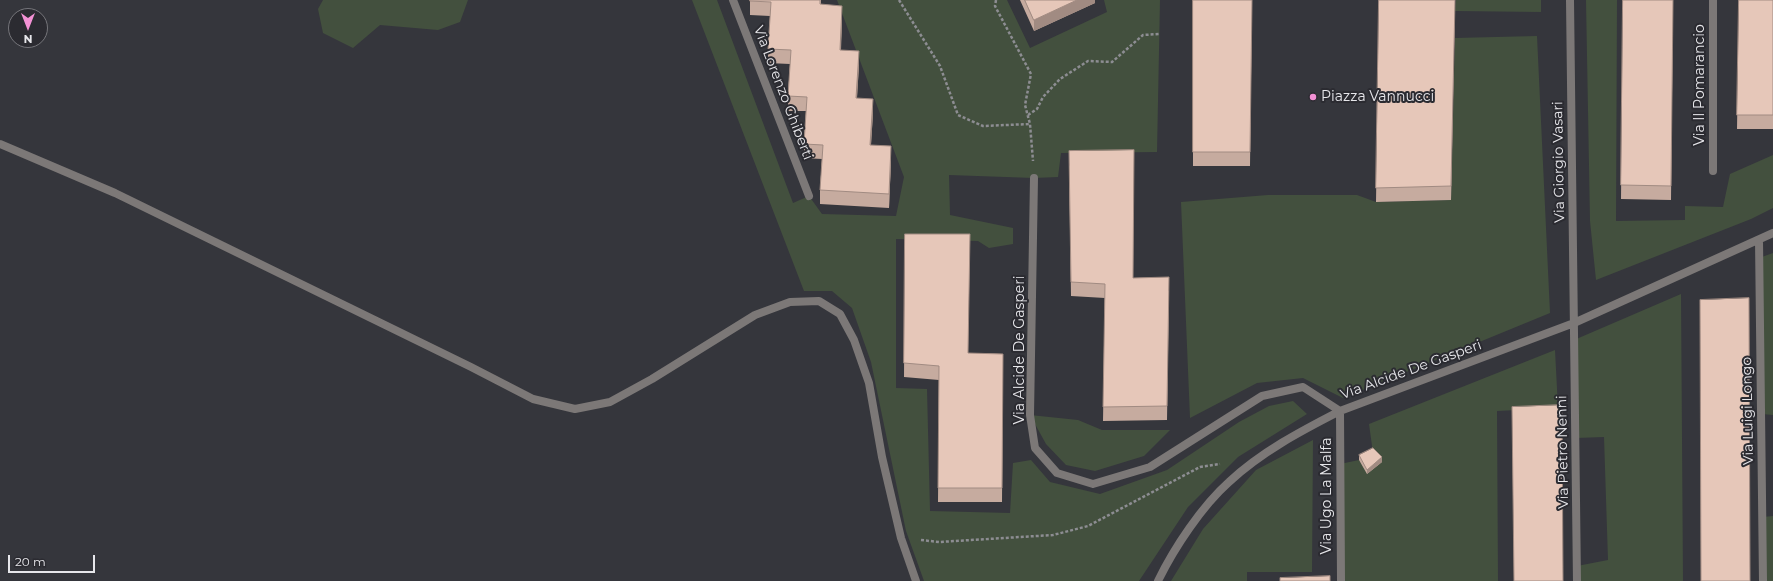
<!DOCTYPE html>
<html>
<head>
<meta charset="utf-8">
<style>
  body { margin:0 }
  #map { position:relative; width:1773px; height:581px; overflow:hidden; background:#35363c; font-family:Montserrat,sans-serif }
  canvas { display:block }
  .north { position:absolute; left:8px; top:8px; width:40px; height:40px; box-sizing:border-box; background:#2b2b31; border:1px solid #76767b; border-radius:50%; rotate:180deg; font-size:11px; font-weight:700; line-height:16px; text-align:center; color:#e7e7eb }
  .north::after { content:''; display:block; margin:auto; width:14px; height:18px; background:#f391d5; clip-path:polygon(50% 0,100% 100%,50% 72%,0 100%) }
  .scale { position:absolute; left:8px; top:555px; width:87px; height:18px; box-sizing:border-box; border:2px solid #e7e7eb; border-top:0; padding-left:5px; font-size:12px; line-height:14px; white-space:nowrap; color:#e7e7eb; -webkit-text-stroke:3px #2b2b31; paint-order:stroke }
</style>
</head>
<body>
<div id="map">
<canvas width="1773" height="581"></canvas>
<div class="north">N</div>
<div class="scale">20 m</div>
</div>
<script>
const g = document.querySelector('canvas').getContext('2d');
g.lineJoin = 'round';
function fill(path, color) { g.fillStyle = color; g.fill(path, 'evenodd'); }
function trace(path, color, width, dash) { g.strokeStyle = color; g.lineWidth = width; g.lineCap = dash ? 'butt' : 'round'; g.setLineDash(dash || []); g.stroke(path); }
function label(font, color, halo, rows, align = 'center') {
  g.font = font + ' Montserrat,sans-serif'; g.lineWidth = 4; g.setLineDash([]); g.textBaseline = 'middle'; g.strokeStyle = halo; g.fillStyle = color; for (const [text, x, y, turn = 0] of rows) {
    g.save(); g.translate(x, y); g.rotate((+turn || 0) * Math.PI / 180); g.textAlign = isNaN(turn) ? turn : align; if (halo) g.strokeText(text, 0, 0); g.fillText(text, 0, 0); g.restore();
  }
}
fill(new Path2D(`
  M 323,0 L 468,0 L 460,22 L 438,30 L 380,25 L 353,48 L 323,33 L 318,9 Z
  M 692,0 L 717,0 L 793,203 L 809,196 L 822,214 L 896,216 L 904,177 L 837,0 L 1007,0 L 1030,48 L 1107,12 L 1104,0 L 1160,0 L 1157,152 L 1061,153 L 1058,177 L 1034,178 L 949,175 L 950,215 L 1013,228 L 1013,244 L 989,248 L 978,241 L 896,239 L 896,388 L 927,389 L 930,511 L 1010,513 L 1013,463 L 1031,460 L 1050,482 L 1100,494 L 1167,470 L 1239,422 L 1269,406 L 1293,401 L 1307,414 L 1238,457 L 1188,507 L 1139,581 L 924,581 L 906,531 L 871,362 L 852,308 L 832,291 L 804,291 Z
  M 1456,0 L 1541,0 L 1541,12 L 1455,11 Z
  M 1586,0 L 1617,0 L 1616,221 L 1685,220 L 1685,206 L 1723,207 L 1730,174 L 1773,155 L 1773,208 L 1751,219 L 1596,280 L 1590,221 Z
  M 1537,36 L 1550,313 L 1343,398 L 1303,378 L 1257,383 L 1190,418 L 1181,202 L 1268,195 L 1357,195 L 1376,202 L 1451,200 L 1455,38 Z
  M 1773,253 L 1773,415 L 1762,414 L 1759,258 Z
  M 1681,294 L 1683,581 L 1577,581 L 1577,566 L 1608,560 L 1604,437 L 1576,438 L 1574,340 Z
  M 1555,350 L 1558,408 L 1497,411 L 1498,581 L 1341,581 L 1340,464 L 1359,460 L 1368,474 L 1373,453 L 1369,424 Z
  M 1030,415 L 1078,420 L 1102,430 L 1170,430 L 1144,456 L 1095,471 L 1066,465 L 1046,444 Z
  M 1313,440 L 1312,572 L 1247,572 L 1247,581 L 1171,581 L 1203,529 L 1256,470 Z
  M 1773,516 L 1773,581 L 1763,581 L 1763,517 Z`), '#43503e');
trace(new Path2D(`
  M 899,0 L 940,66 L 958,115 L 983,126 L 1030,124 L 1033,161
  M 996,0 L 995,6 L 1031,74 L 1025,105 L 1030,124
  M 1028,115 L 1037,109 L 1043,97 L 1060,79 L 1088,61 L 1112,62 L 1143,35 L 1159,34
  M 921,540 L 939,542 L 1053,535 L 1088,526 L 1200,467 L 1220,464`), '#8d8d92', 2.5, [3, 2]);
trace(new Path2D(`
  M 733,0 L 809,196
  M 1570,0 L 1577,581
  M 0,144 L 115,193 L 471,367 L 533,399 L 575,409 L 610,402 L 652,379 L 755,315 L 790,302 L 819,301 L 840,314 L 854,340 L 869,383 L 882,457 L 901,538 L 916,581
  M 1713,171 L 1713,0
  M 1034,178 L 1030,415 L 1035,448 L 1057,473 L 1093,484 L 1150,467 L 1262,396 L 1303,387 L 1340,411
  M 1759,240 L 1763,581
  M 1340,411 L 1341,581
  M 1158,581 C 1174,548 1202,506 1229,482 C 1261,452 1301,431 1340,411 L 1574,323 L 1773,233`), '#7c7877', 8);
fill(new Path2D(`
  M 750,0 L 821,0 L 821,4 L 842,20 L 841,50 L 859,65 L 857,98 L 873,113 L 871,145 L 891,161 L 889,208 L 820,204 L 820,190 L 822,159 L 804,158 L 804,144 L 806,111 L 788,111 L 788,96 L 790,64 L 768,63 L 768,49 L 770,16 L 750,15 Z
  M 1020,0 L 1095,0 L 1095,3 L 1034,31 Z
  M 1193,0 L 1252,0 L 1250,166 L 1193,166 Z
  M 1379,0 L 1455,0 L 1451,200 L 1376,202 Z
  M 1623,0 L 1673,0 L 1671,200 L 1621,199 Z
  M 1739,0 L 1773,0 L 1773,129 L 1737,129 Z
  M 1069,165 L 1133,278 L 1169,291 L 1167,420 L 1103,421 L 1105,298 L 1071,296 Z
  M 905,234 L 968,353 L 1003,354 L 1002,502 L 938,502 L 939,380 L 904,377 Z
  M 1359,455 L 1382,462 L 1367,474 L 1359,460 Z`), '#c6ab9f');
fill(new Path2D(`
  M 1077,0 L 1095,0 L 1095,3 L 1034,31 L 1034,20 Z
  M 1455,0 L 1451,200 L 1451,186 Z
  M 842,6 L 842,20 L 840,64 L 840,50 Z
  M 859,51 L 859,65 L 856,112 L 856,98 Z
  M 873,99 L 873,113 L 870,159 L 870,145 Z
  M 891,146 L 891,161 L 889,208 L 889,194 Z
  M 1382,457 L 1382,462 L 1367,474 L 1367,470 Z`), '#a18b82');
const building = new Path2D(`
  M 750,0 L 820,0 L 820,4 L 842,6 L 840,50 L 859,51 L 856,98 L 873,99 L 870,145 L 891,146 L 889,194 L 820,190 L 823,145 L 804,144 L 807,97 L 788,96 L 791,50 L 768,49 L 771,2 L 750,1 Z
  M 1025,0 L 1077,0 L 1034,20 Z
  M 1193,0 L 1252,0 L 1250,152 L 1193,152 Z
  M 1379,0 L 1455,0 L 1451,186 L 1376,188 Z
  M 1623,0 L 1673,0 L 1671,186 L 1621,185 Z
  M 1739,0 L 1773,0 L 1773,115 L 1737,115 Z
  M 1134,150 L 1133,278 L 1169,277 L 1167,406 L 1103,407 L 1105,284 L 1071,282 L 1069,151 Z
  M 905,234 L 970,234 L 968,353 L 1003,354 L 1002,488 L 938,488 L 939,366 L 904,363 Z
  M 1749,298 L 1750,581 L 1701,581 L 1700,300 Z
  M 1562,405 L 1563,581 L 1514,581 L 1512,407 Z
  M 1373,448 L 1382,457 L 1367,470 L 1359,455 Z
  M 1330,576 L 1330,581 L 1280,581 L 1280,578 Z`);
fill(building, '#e6c7b9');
trace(building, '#a18b82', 1);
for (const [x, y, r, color] of [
  [1313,97,4,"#f391d5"]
]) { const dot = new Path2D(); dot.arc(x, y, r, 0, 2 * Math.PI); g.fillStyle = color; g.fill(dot); trace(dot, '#2b2b31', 1.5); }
label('14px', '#e7e7eb', '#2b2b31', [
  ["Via Il Pomarancio",1700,85,-90],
  ["Via Lorenzo Ghiberti",783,93,69],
  ["Via Giorgio Vasari",1559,162,-91],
  ["Via Alcide De Gasperi",1020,350,-90],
  ["Via Alcide De Gasperi",1411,370,-20],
  ["Via Luigi Longo",1748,411,-91],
  ["Via Pietro Nenni",1563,452,-91],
  ["Via Ugo La Malfa",1327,496,-90]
]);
label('14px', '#e7e7eb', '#2b2b31', [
  ["Piazza Vannucci",1321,97]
], 'left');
</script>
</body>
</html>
